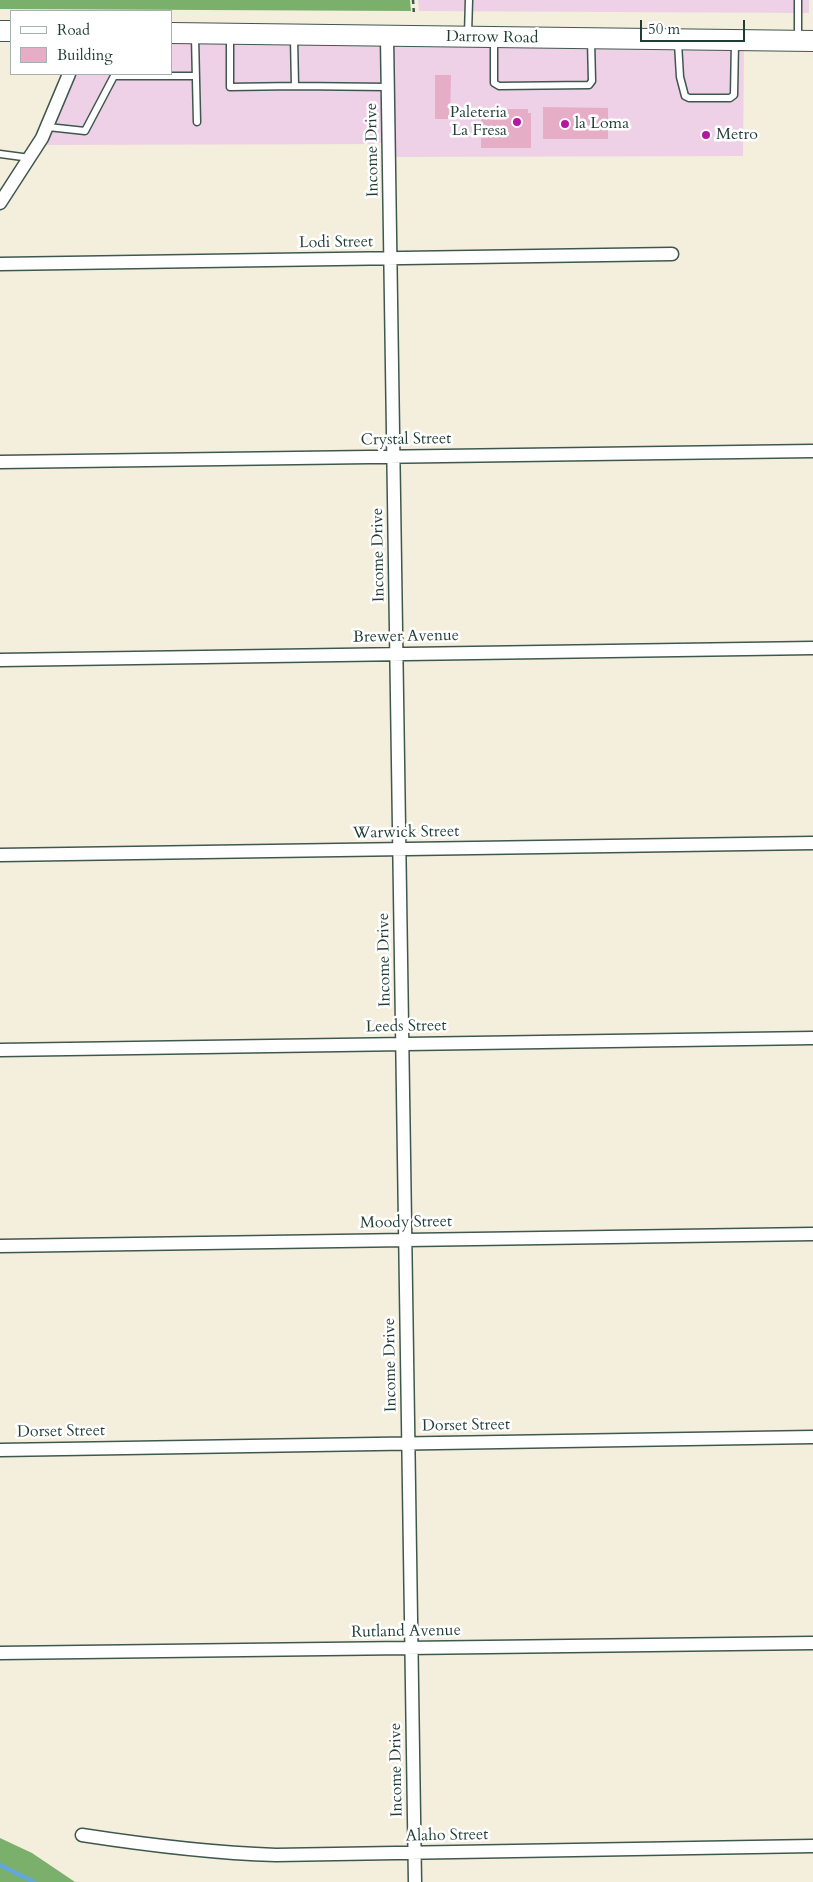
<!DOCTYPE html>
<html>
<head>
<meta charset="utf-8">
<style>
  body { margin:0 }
  #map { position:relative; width:813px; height:1882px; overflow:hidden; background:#f4eedc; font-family:Cardo,serif }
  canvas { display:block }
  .legend { position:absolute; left:10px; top:10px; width:162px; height:65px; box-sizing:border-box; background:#fff; border:1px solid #a5b1ae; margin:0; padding:6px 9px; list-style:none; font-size:15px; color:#1f3d34 }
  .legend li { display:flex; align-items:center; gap:10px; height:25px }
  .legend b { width:25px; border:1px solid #a5b1ae }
  .scale { position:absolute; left:640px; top:20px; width:105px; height:22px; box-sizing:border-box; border:2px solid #1f3d34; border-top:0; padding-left:6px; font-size:15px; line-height:18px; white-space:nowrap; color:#1f3d34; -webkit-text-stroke:4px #fff; paint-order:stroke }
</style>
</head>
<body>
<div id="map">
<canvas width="813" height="1882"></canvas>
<ul class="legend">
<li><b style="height:6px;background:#fff"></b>Road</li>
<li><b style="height:14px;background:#e6adc7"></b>Building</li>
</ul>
<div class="scale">50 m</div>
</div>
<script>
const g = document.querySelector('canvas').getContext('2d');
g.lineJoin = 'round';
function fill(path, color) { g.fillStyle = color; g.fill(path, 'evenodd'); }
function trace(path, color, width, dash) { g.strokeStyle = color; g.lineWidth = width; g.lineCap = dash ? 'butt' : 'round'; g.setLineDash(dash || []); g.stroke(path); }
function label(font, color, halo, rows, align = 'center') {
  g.font = font + ' Cardo,serif'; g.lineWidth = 5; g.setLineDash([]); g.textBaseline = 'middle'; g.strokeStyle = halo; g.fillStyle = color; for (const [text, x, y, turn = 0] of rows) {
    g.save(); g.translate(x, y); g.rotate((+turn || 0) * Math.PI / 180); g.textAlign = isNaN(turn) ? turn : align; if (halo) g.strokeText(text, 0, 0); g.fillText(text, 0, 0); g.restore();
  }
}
fill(new Path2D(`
  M 418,0 L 809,0 L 809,13 L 419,11 Z
  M 171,33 L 744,41 L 743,156 L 389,157 L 389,141 L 375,144 L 37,145 L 69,74 L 171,74 Z`), '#eed0e7');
fill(new Path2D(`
  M 0,0 L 410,0 L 411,11 L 0,9 Z
  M 0,1838 L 32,1853 L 75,1882 L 0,1882 Z`), '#7ab06c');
trace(new Path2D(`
  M 0,1865 L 34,1882`), '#64a8d9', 4.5);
fill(new Path2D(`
  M 435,75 L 451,75 L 450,119 L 435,119 Z
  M 543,107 L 608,108 L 608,139 L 543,139 Z
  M 484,109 L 528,109 L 528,113 L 531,113 L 531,148 L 481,148 L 481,114 L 484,114 Z`), '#e6adc7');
const lane = new Path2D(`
  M 798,0 L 798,39
  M 468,34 L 469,0
  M 230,35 L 230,87 L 295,86 L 294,38
  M 195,37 L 197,122
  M 494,39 L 494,83 L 499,86 L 589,85 L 592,81 L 591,41
  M 678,43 L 680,77 L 685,96 L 689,98 L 730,98 L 734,95 L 735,42
  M 295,86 L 388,87
  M 48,127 L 85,131 L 114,76 L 196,76
  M 0,154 L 30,158`);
const street = new Path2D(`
  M 387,37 L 415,1882
  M 0,203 L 42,138 L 69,74
  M 0,264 L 672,254
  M 0,462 L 813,451
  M 0,660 L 813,648
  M 0,855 L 813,843
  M 0,1050 L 813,1038
  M 0,1246 L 813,1234
  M 0,1450 L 813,1437
  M 0,1653 L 813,1643
  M 82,1835 C 147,1845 211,1853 276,1855 L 813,1846`);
const primary = new Path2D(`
  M 0,31 L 11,31
  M 171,33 L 813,41`);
trace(lane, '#3f584d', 9);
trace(street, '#3f584d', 15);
trace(primary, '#3f584d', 22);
trace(new Path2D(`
  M 413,0 L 414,15`), '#3f584d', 2.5, [4, 4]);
trace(lane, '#fff', 6);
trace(street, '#fff', 12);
trace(primary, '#fff', 20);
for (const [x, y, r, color] of [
  [517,122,5,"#b5179e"],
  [565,124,5,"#b5179e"],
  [706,135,5,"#b5179e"]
]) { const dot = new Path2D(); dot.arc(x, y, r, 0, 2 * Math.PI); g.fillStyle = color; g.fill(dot); trace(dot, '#fff', 2); }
label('16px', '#1f3d34', '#fff', [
  ["Darrow Road",492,38,1],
  ["Income Drive",373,150,-91],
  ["Lodi Street",336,243,-1],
  ["Crystal Street",406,440,-1],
  ["Income Drive",379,555,-91],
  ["Brewer Avenue",406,637,-1],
  ["Warwick Street",406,833,-1],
  ["Income Drive",385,960,-91],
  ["Leeds Street",406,1027,-1],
  ["Moody Street",406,1223,-1],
  ["Income Drive",391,1365,-91],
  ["Dorset Street",466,1426,-1],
  ["Dorset Street",61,1432,-1],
  ["Rutland Avenue",406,1632,-1],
  ["Income Drive",397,1770,-91],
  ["Alaho Street",447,1836,-1]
]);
label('16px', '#1f3d34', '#fff', [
  ["Paleteria",507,113,"right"],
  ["La Fresa",507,131,"right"],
  ["la Loma",575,124],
  ["Metro",716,135]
], 'left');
</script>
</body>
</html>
